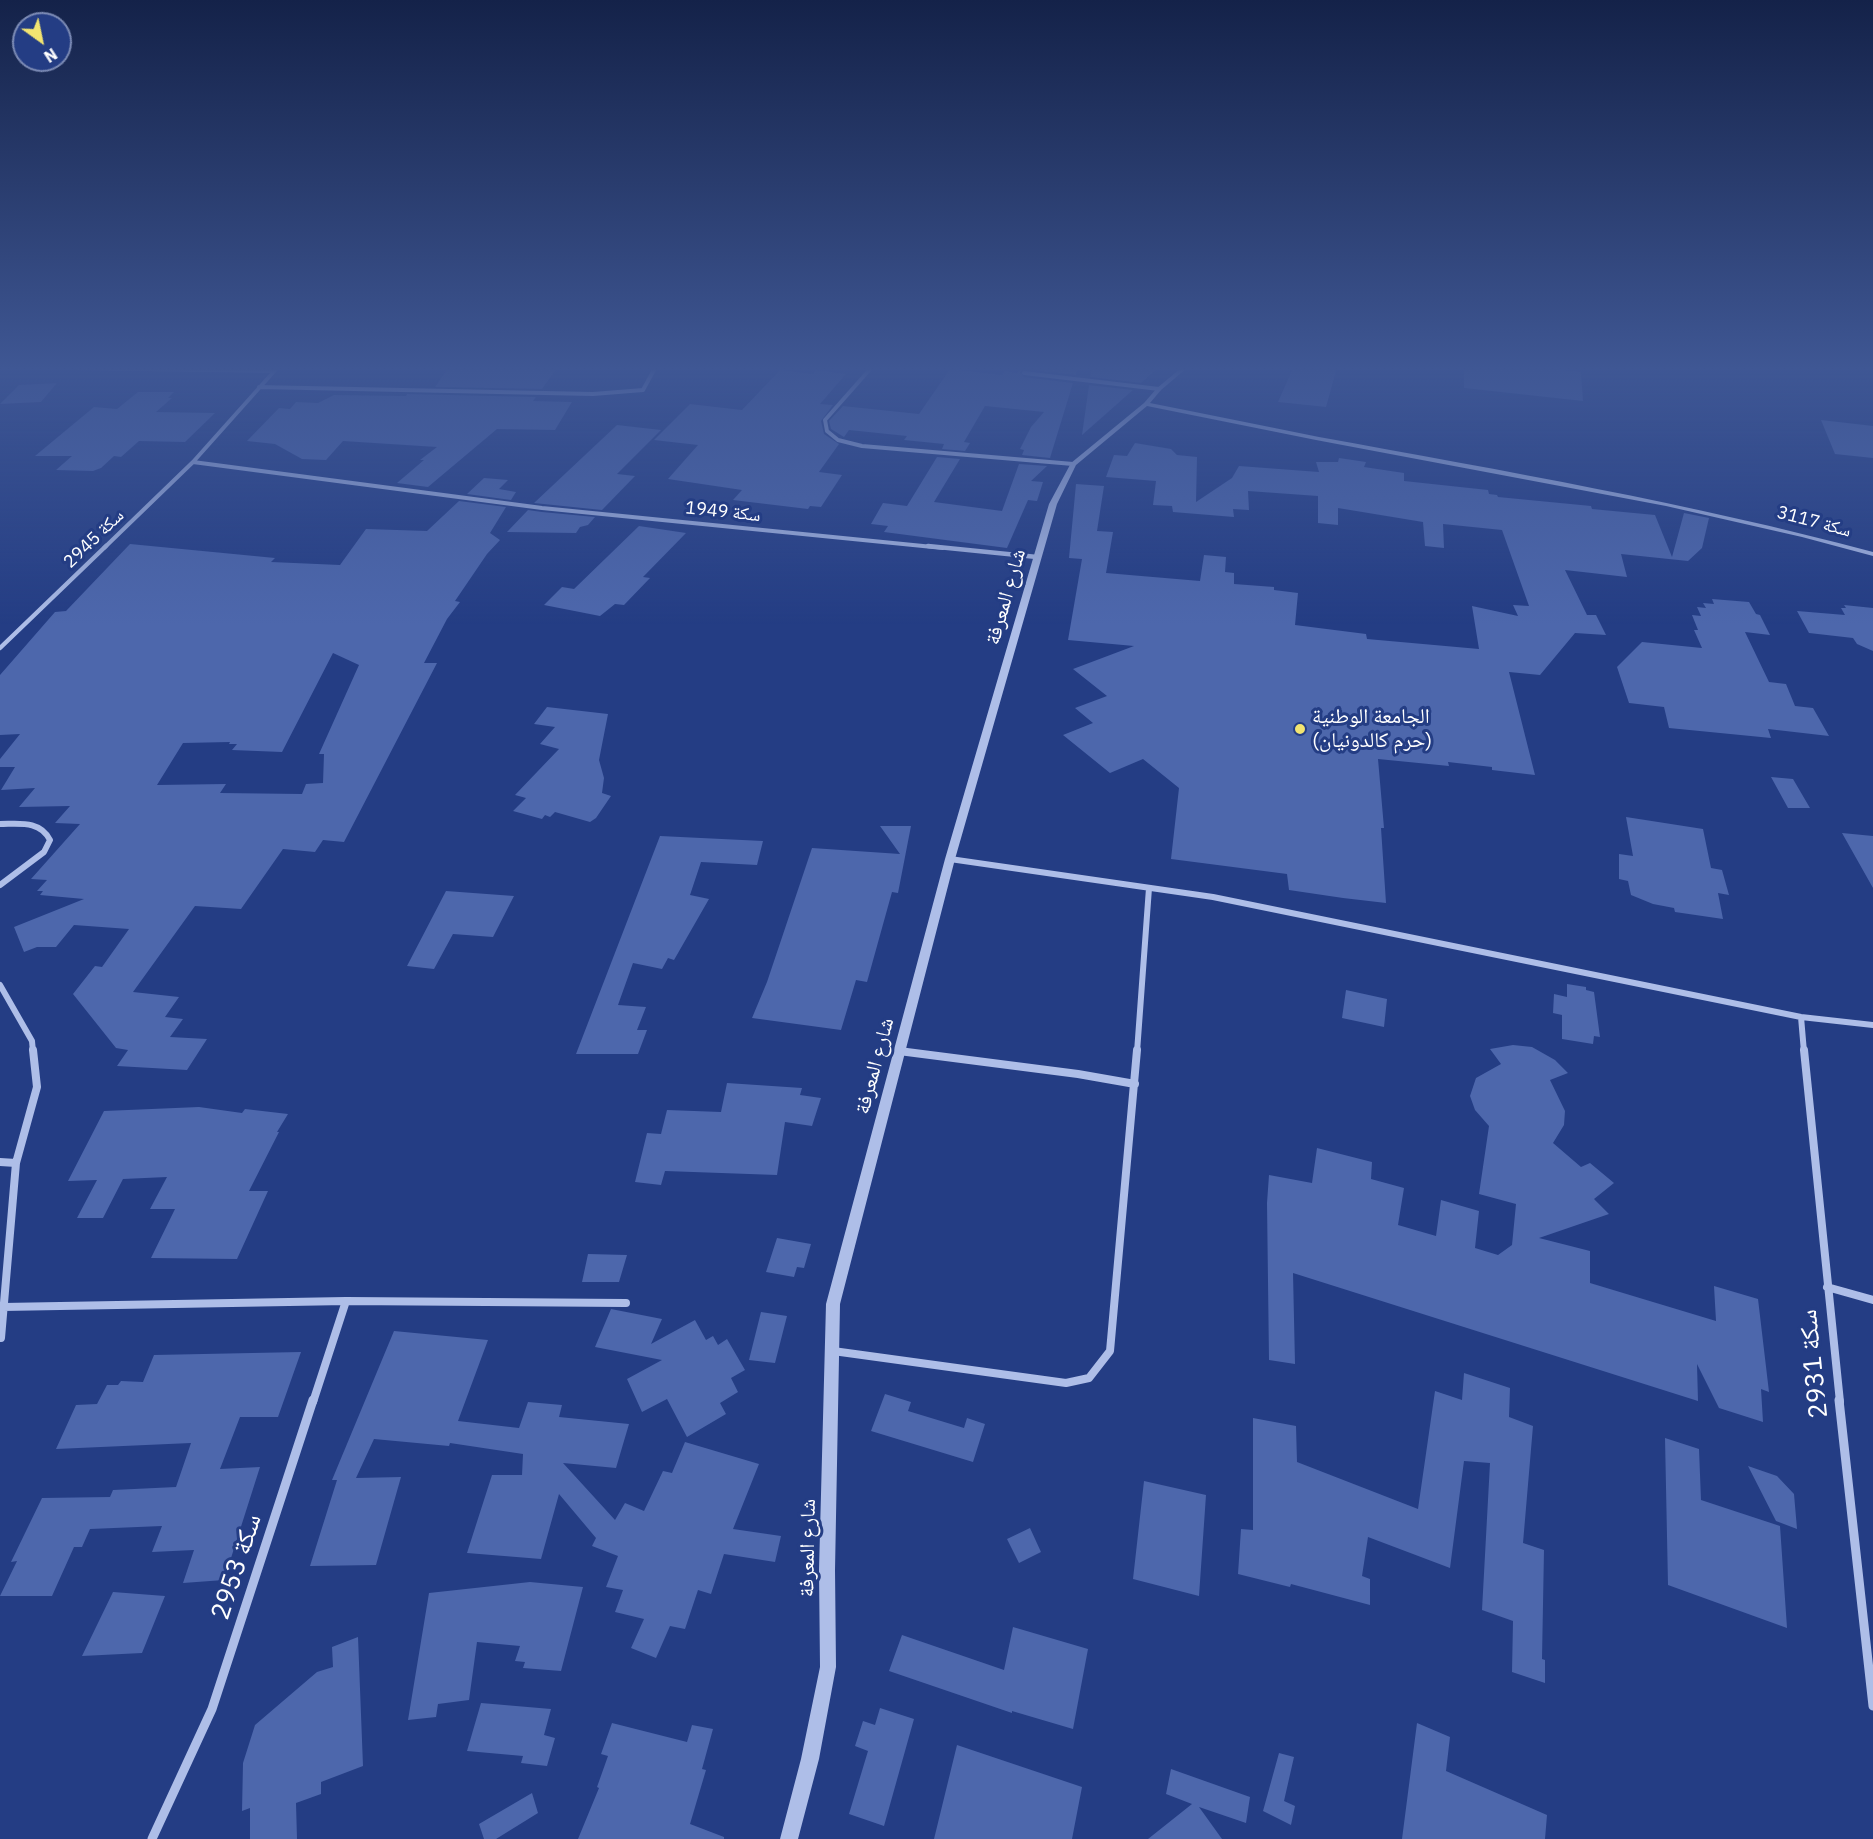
<!DOCTYPE html>
<html>
<head>
<meta charset="utf-8">
<style>
  body { margin:0 }
  #map { position:relative; width:1873px; height:1839px; overflow:hidden; background:#243d84; font-family:"IBM Plex Sans",sans-serif }
  canvas { display:block }
  .north { position:absolute; left:12px; top:12px; width:60px; height:60px; box-sizing:border-box; background:#243d84; border:2px solid #7c8bb5; border-radius:50%; rotate:147deg; font-size:16px; font-weight:700; line-height:24px; text-align:center; color:#fff }
  .north::after { content:''; display:block; margin:auto; width:21px; height:27px; background:#f2e471; clip-path:polygon(50% 0,100% 100%,50% 72%,0 100%) }
</style>
</head>
<body>
<div id="map">
<canvas width="1873" height="1839"></canvas>
<div class="north">N</div>
</div>
<script>
const g = document.querySelector('canvas').getContext('2d');
g.lineJoin = 'round';
function fill(path, color) { g.fillStyle = color; g.fill(path, 'evenodd'); }
function trace(path, color, width, dash) { g.strokeStyle = color; g.lineWidth = width; g.lineCap = dash ? 'butt' : 'round'; g.setLineDash(dash || []); g.stroke(path); }
function label(font, color, halo, rows, align = 'center') {
  g.font = font + ' "IBM Plex Sans","Noto Naskh Arabic",sans-serif'; g.lineWidth = 6; g.setLineDash([]); g.textBaseline = 'middle'; g.strokeStyle = halo; g.fillStyle = color; for (const [text, x, y, turn = 0] of rows) {
    g.save(); g.translate(x, y); g.rotate((+turn || 0) * Math.PI / 180); g.textAlign = isNaN(turn) ? turn : align; if (halo) g.strokeText(text, 0, 0); g.fillText(text, 0, 0); g.restore();
  }
}
fill(new Path2D(`
  M 448,368 L 557,368 L 542,389 L 435,387 Z
  M 1020,368 L 1078,368 L 1076,375 L 1024,369 L 1020,372 L 1024,377 L 1073,383 L 1050,458 L 1022,455 L 1024,450 L 1020,449 L 1031,427 L 1044,412 L 985,406 L 964,442 L 970,443 L 965,451 L 942,449 L 944,444 L 904,440 L 907,436 L 849,430 L 844,437 L 831,429 L 829,421 L 843,406 L 919,414 L 950,369 L 1002,375 L 1005,371 L 1017,373 Z
  M 1091,368 L 1158,368 L 1141,383 L 1090,377 Z
  M 1293,368 L 1337,368 L 1326,407 L 1278,402 Z
  M 1464,368 L 1544,368 L 1581,372 L 1583,401 L 1464,388 Z
  M 780,370 L 813,374 L 816,370 L 846,374 L 820,404 L 833,405 L 821,421 L 824,434 L 839,444 L 819,472 L 842,475 L 821,507 L 810,506 L 808,509 L 733,500 L 742,490 L 668,479 L 698,445 L 654,440 L 690,404 L 742,410 Z
  M 57,383 L 41,402 L 0,404 L 19,385 Z
  M 1089,385 L 1133,390 L 1082,435 Z
  M 138,392 L 174,392 L 168,398 L 172,398 L 156,412 L 215,413 L 185,442 L 139,441 L 121,457 L 114,456 L 101,468 L 93,471 L 56,470 L 72,456 L 35,456 L 94,407 L 117,409 Z
  M 407,394 L 536,397 L 533,401 L 572,402 L 555,430 L 497,429 L 428,487 L 397,483 L 424,460 L 420,460 L 437,447 L 343,441 L 326,460 L 302,459 L 275,444 L 247,441 L 279,408 L 290,409 L 296,402 L 318,403 L 334,395 L 406,396 Z
  M 1821,420 L 1873,426 L 1873,458 L 1835,454 Z
  M 617,425 L 661,430 L 617,474 L 635,476 L 602,510 L 534,503 Z
  M 1135,443 L 1171,449 L 1177,455 L 1197,457 L 1196,502 L 1232,478 L 1239,466 L 1319,472 L 1316,462 L 1338,462 L 1339,458 L 1366,462 L 1364,467 L 1404,473 L 1404,481 L 1488,490 L 1489,494 L 1497,495 L 1498,497 L 1591,506 L 1592,509 L 1655,515 L 1672,557 L 1684,513 L 1709,518 L 1702,548 L 1688,561 L 1621,554 L 1627,577 L 1565,570 L 1587,615 L 1596,615 L 1606,635 L 1575,633 L 1540,675 L 1509,672 L 1535,775 L 1492,770 L 1492,767 L 1448,762 L 1449,766 L 1378,759 L 1384,828 L 1381,828 L 1386,903 L 1343,898 L 1289,890 L 1287,874 L 1171,859 L 1179,788 L 1143,759 L 1110,773 L 1063,735 L 1093,723 L 1075,708 L 1107,696 L 1073,669 L 1134,646 L 1068,640 L 1082,559 L 1069,558 L 1076,484 L 1104,486 L 1097,531 L 1113,532 L 1106,573 L 1200,581 L 1204,555 L 1226,557 L 1225,572 L 1234,573 L 1234,584 L 1274,587 L 1274,590 L 1298,593 L 1295,625 L 1366,634 L 1367,639 L 1479,649 L 1472,606 L 1518,616 L 1513,605 L 1529,606 L 1502,530 L 1443,524 L 1444,548 L 1425,546 L 1423,522 L 1338,508 L 1338,525 L 1318,523 L 1318,496 L 1248,491 L 1249,510 L 1233,509 L 1234,517 L 1173,512 L 1172,506 L 1153,505 L 1156,481 L 1106,477 L 1114,455 L 1127,456 Z
  M 937,457 L 960,459 L 934,502 L 1002,511 L 1019,464 L 1047,466 L 1031,481 L 1043,482 L 1037,501 L 1028,500 L 1007,548 L 884,532 L 888,526 L 871,524 L 883,503 L 907,506 Z
  M 484,478 L 508,480 L 499,489 L 516,492 L 511,500 L 467,494 Z
  M 459,501 L 506,507 L 490,533 L 500,540 L 487,554 L 455,601 L 460,602 L 447,619 L 424,663 L 437,663 L 344,842 L 323,840 L 315,852 L 283,849 L 241,909 L 195,906 L 133,992 L 179,997 L 165,1017 L 183,1019 L 170,1037 L 207,1039 L 187,1070 L 117,1066 L 128,1050 L 116,1048 L 73,994 L 95,966 L 102,967 L 129,929 L 74,925 L 56,947 L 37,947 L 24,952 L 14,927 L 84,899 L 40,895 L 43,891 L 37,891 L 47,880 L 31,879 L 80,824 L 55,823 L 70,806 L 19,807 L 35,788 L 1,790 L 15,767 L 0,767 L 0,759 L 20,734 L 0,735 L 0,675 L 55,612 L 66,611 L 130,544 L 275,558 L 271,562 L 340,565 L 366,529 L 427,531 ZM 333,653 L 359,665 L 319,754 L 324,754 L 323,783 L 306,784 L 302,794 L 220,793 L 226,784 L 157,785 L 183,743 L 230,742 L 229,744 L 237,744 L 232,750 L 282,752 Z
  M 528,510 L 542,512 L 595,517 L 588,525 L 580,527 L 576,533 L 507,532 Z
  M 639,526 L 686,533 L 643,577 L 650,578 L 624,605 L 615,604 L 600,616 L 544,605 L 562,587 L 574,589 Z
  M 1712,599 L 1749,602 L 1756,614 L 1760,615 L 1770,635 L 1745,632 L 1769,682 L 1786,684 L 1795,706 L 1813,708 L 1829,736 L 1768,729 L 1771,738 L 1669,728 L 1664,707 L 1629,703 L 1617,667 L 1642,642 L 1702,648 L 1694,630 L 1698,630 L 1692,615 L 1701,616 L 1697,607 L 1706,608 L 1703,603 L 1714,604 Z
  M 1844,605 L 1873,608 L 1873,651 L 1857,644 L 1853,638 L 1809,633 L 1797,611 L 1845,615 L 1841,608 L 1846,608 Z
  M 547,707 L 608,714 L 599,760 L 604,778 L 602,793 L 611,796 L 596,818 L 590,822 L 555,812 L 550,817 L 545,815 L 542,819 L 513,811 L 526,798 L 515,795 L 559,749 L 540,744 L 555,727 L 534,724 Z
  M 1771,777 L 1793,779 L 1810,808 L 1788,808 Z
  M 1626,817 L 1703,829 L 1711,868 L 1722,870 L 1729,895 L 1718,893 L 1723,919 L 1675,912 L 1674,908 L 1653,904 L 1631,895 L 1628,881 L 1619,879 L 1619,854 L 1633,856 Z
  M 880,826 L 911,826 L 898,893 L 892,892 L 867,982 L 856,980 L 841,1030 L 752,1018 L 767,982 L 812,848 L 900,854 Z
  M 1842,833 L 1873,836 L 1873,888 Z
  M 660,836 L 763,841 L 757,865 L 701,862 L 690,895 L 709,899 L 674,960 L 668,958 L 662,969 L 633,963 L 618,1005 L 646,1007 L 637,1030 L 647,1030 L 638,1054 L 576,1054 Z
  M 446,891 L 514,896 L 493,937 L 453,934 L 434,969 L 407,966 Z
  M 1567,984 L 1586,987 L 1586,990 L 1594,992 L 1600,1037 L 1594,1036 L 1593,1044 L 1562,1039 L 1562,1015 L 1553,1013 L 1554,994 L 1567,997 Z
  M 1346,990 L 1387,999 L 1384,1027 L 1342,1018 Z
  M 1513,1045 L 1532,1047 L 1555,1060 L 1568,1073 L 1550,1080 L 1565,1111 L 1564,1125 L 1553,1143 L 1581,1167 L 1590,1163 L 1614,1183 L 1594,1199 L 1609,1214 L 1539,1238 L 1590,1251 L 1590,1283 L 1716,1321 L 1714,1286 L 1758,1299 L 1769,1392 L 1761,1389 L 1763,1422 L 1719,1408 L 1697,1364 L 1698,1401 L 1293,1273 L 1295,1364 L 1269,1360 L 1267,1203 L 1269,1175 L 1312,1183 L 1317,1148 L 1372,1162 L 1371,1179 L 1404,1188 L 1398,1225 L 1436,1236 L 1441,1200 L 1479,1211 L 1475,1248 L 1498,1255 L 1512,1245 L 1516,1204 L 1479,1194 L 1489,1126 L 1475,1110 L 1470,1096 L 1476,1078 L 1501,1064 L 1490,1049 Z
  M 727,1083 L 802,1088 L 800,1095 L 821,1098 L 812,1126 L 785,1122 L 777,1175 L 665,1171 L 661,1185 L 635,1182 L 647,1133 L 661,1134 L 667,1110 L 721,1112 Z
  M 199,1107 L 242,1113 L 245,1109 L 288,1114 L 277,1132 L 279,1132 L 249,1191 L 268,1191 L 237,1259 L 151,1258 L 175,1209 L 150,1209 L 167,1177 L 123,1179 L 103,1218 L 77,1218 L 97,1180 L 68,1181 L 104,1111 Z
  M 777,1238 L 811,1244 L 804,1268 L 797,1267 L 794,1277 L 766,1272 Z
  M 588,1254 L 627,1255 L 619,1282 L 582,1282 Z
  M 611,1309 L 662,1319 L 651,1344 L 695,1320 L 706,1340 L 713,1336 L 718,1345 L 727,1339 L 745,1370 L 731,1378 L 738,1392 L 720,1403 L 726,1414 L 687,1437 L 667,1399 L 642,1412 L 627,1379 L 662,1360 L 595,1347 Z
  M 761,1312 L 787,1316 L 775,1363 L 749,1360 Z
  M 394,1331 L 488,1340 L 458,1421 L 519,1428 L 528,1402 L 562,1405 L 559,1417 L 629,1424 L 616,1468 L 563,1463 L 615,1520 L 625,1503 L 644,1511 L 663,1471 L 672,1473 L 685,1442 L 759,1464 L 733,1529 L 781,1536 L 775,1562 L 724,1554 L 711,1594 L 698,1590 L 685,1629 L 670,1626 L 656,1658 L 631,1648 L 644,1619 L 615,1612 L 623,1590 L 606,1587 L 618,1556 L 592,1546 L 596,1538 L 559,1494 L 541,1559 L 467,1553 L 492,1475 L 522,1475 L 523,1454 L 450,1443 L 449,1446 L 374,1439 L 356,1478 L 401,1477 L 376,1565 L 310,1566 L 337,1480 L 332,1480 Z
  M 301,1352 L 278,1417 L 240,1417 L 220,1469 L 260,1467 L 224,1580 L 183,1583 L 194,1550 L 152,1552 L 162,1526 L 90,1529 L 82,1547 L 74,1547 L 52,1596 L 0,1596 L 17,1561 L 11,1562 L 42,1498 L 110,1497 L 113,1490 L 176,1487 L 191,1443 L 56,1449 L 76,1405 L 97,1404 L 107,1385 L 118,1385 L 121,1381 L 143,1382 L 154,1355 Z
  M 1464,1373 L 1510,1388 L 1509,1417 L 1533,1426 L 1523,1543 L 1544,1550 L 1542,1659 L 1545,1660 L 1545,1683 L 1512,1672 L 1513,1621 L 1482,1610 L 1490,1463 L 1464,1461 L 1450,1568 L 1368,1537 L 1362,1576 L 1370,1579 L 1370,1605 L 1291,1584 L 1290,1587 L 1238,1574 L 1241,1529 L 1253,1530 L 1253,1418 L 1296,1426 L 1297,1462 L 1418,1509 L 1435,1391 L 1462,1400 Z
  M 885,1394 L 911,1402 L 908,1411 L 964,1428 L 967,1418 L 985,1424 L 973,1462 L 871,1431 Z
  M 1665,1438 L 1699,1449 L 1701,1500 L 1780,1526 L 1787,1628 L 1668,1585 Z
  M 1748,1466 L 1777,1476 L 1794,1494 L 1797,1529 L 1776,1521 Z
  M 1144,1481 L 1206,1495 L 1199,1596 L 1133,1579 Z
  M 1030,1528 L 1041,1552 L 1019,1563 L 1007,1539 Z
  M 530,1582 L 583,1587 L 561,1671 L 523,1668 L 525,1662 L 515,1661 L 520,1646 L 477,1642 L 469,1700 L 438,1704 L 436,1717 L 408,1720 L 429,1593 Z
  M 113,1592 L 165,1596 L 142,1653 L 82,1656 Z
  M 1013,1627 L 1088,1649 L 1073,1729 L 1012,1711 L 1012,1713 L 889,1671 L 902,1635 L 1004,1670 Z
  M 358,1637 L 363,1766 L 321,1782 L 321,1794 L 296,1803 L 297,1839 L 250,1839 L 250,1808 L 242,1811 L 243,1763 L 255,1725 L 317,1672 L 333,1667 L 332,1647 Z
  M 481,1703 L 551,1709 L 544,1735 L 555,1738 L 547,1766 L 521,1763 L 523,1756 L 467,1751 Z
  M 880,1708 L 914,1719 L 884,1826 L 849,1814 L 868,1751 L 855,1746 L 863,1721 L 875,1725 Z
  M 612,1723 L 687,1742 L 692,1725 L 713,1729 L 702,1769 L 706,1770 L 690,1824 L 724,1837 L 724,1839 L 578,1839 L 599,1788 L 597,1787 L 608,1756 L 601,1754 Z
  M 1417,1723 L 1450,1737 L 1446,1771 L 1547,1815 L 1545,1839 L 1402,1839 Z
  M 957,1745 L 1082,1787 L 1072,1839 L 934,1839 Z
  M 1279,1753 L 1294,1757 L 1284,1801 L 1295,1806 L 1291,1825 L 1263,1811 Z
  M 1171,1769 L 1250,1797 L 1246,1823 L 1199,1807 L 1222,1839 L 1148,1839 L 1192,1804 L 1166,1794 Z
  M 532,1793 L 538,1813 L 496,1839 L 484,1839 L 479,1824 Z`), '#4d67ac');
trace(new Path2D(`
  M 75,368 L 273,371
  M 871,368 L 825,420 L 827,431 L 838,440 L 862,446 L 1073,464
  M 1024,373 L 1159,389
  M 259,387 L 593,394 L 643,390 L 655,368
  M 193,462 L 542,508 L 943,548
  M 104,548 L 193,462 L 277,368`), '#aebee8', 4);
trace(new Path2D(`
  M 928,546 L 1037,557
  M 0,648 L 106,546`), '#aebee8', 4.5);
trace(new Path2D(`
  M 0,824 C 19,824 40,820 50,840 L 44,852 L 0,885
  M 950,859 L 1213,897 L 1801,1017 L 1873,1025
  M 0,985 L 32,1041 L 33,1052
  M 1801,1017 L 1804,1052
  M 899,1051 L 904,1052
  M 1137,1052 L 1149,888`), '#aebee8', 6);
trace(new Path2D(`
  M 1804,1050 L 1840,1402
  M 899,1051 L 1078,1074 L 1135,1084
  M 0,1162 L 16,1163
  M 1827,1287 L 1873,1300
  M 3,1307 L 346,1301 L 626,1303
  M 1,1338 L 16,1163 L 37,1087 L 33,1050
  M 833,1351 L 1066,1383 L 1089,1378 L 1110,1351 L 1137,1050
  M 313,1402 L 346,1301`), '#aebee8', 8);
trace(new Path2D(`
  M 1839,1400 L 1873,1706
  M 152,1839 L 212,1709 L 313,1400`), '#aebee8', 9);
fill(new Path2D(`
  M 1181,368 L 1187,368 L 1161,390 L 1150,403 C 1207,414 1263,426 1319,437 C 1505,471 1690,503 1873,552 L 1873,556 L 1802,537 L 1666,506 L 1316,440 L 1147,406 L 1076,465 L 1057,504 L 955,859 L 840,1304 L 835,1570 L 836,1667 L 819,1759 L 798,1839 L 780,1839 L 801,1759 L 820,1667 L 819,1570 L 826,1304 L 945,859 L 1049,504 L 1071,463 L 1144,403 L 1157,388 Z`), '#aebee8');
const sky = g.createLinearGradient(0, 0, 0, 625);
sky.addColorStop(0, '#142249');
sky.addColorStop(0.59, '#3f5794');
sky.addColorStop(1, '#3f579400');
g.fillStyle = sky;
g.fillRect(0, 0, 1873, 625);
for (const [x, y, r, color] of [
  [1300,729,6,"#f2e471"]
]) { const dot = new Path2D(); dot.arc(x, y, r, 0, 2 * Math.PI); g.fillStyle = color; g.fill(dot); trace(dot, '#243d84', 2); }
label('18px', '#fff', '#243d84', [
  ["سكة 1949",723,512,6],
  ["سكة 3117",1814,522,15],
  ["سكة 2945",94,539,-44]
]);
label('21px', '#fff', '#243d84', [
  ["شارع المعرفة",1006,597,-74],
  ["شارع المعرفة",875,1066,-75],
  ["شارع المعرفة",808,1548,-89]
]);
label('21px', '#fff', '#243d84', [
  ["الجامعة الوطنية",1312,717],
  ["(حرم كالدونيان)",1312,741]
], 'left');
label('26px', '#fff', '#243d84', [
  ["سكة 2931",1814,1364,-96],
  ["سكة 2953",237,1567,-72]
]);
</script>
</body>
</html>
